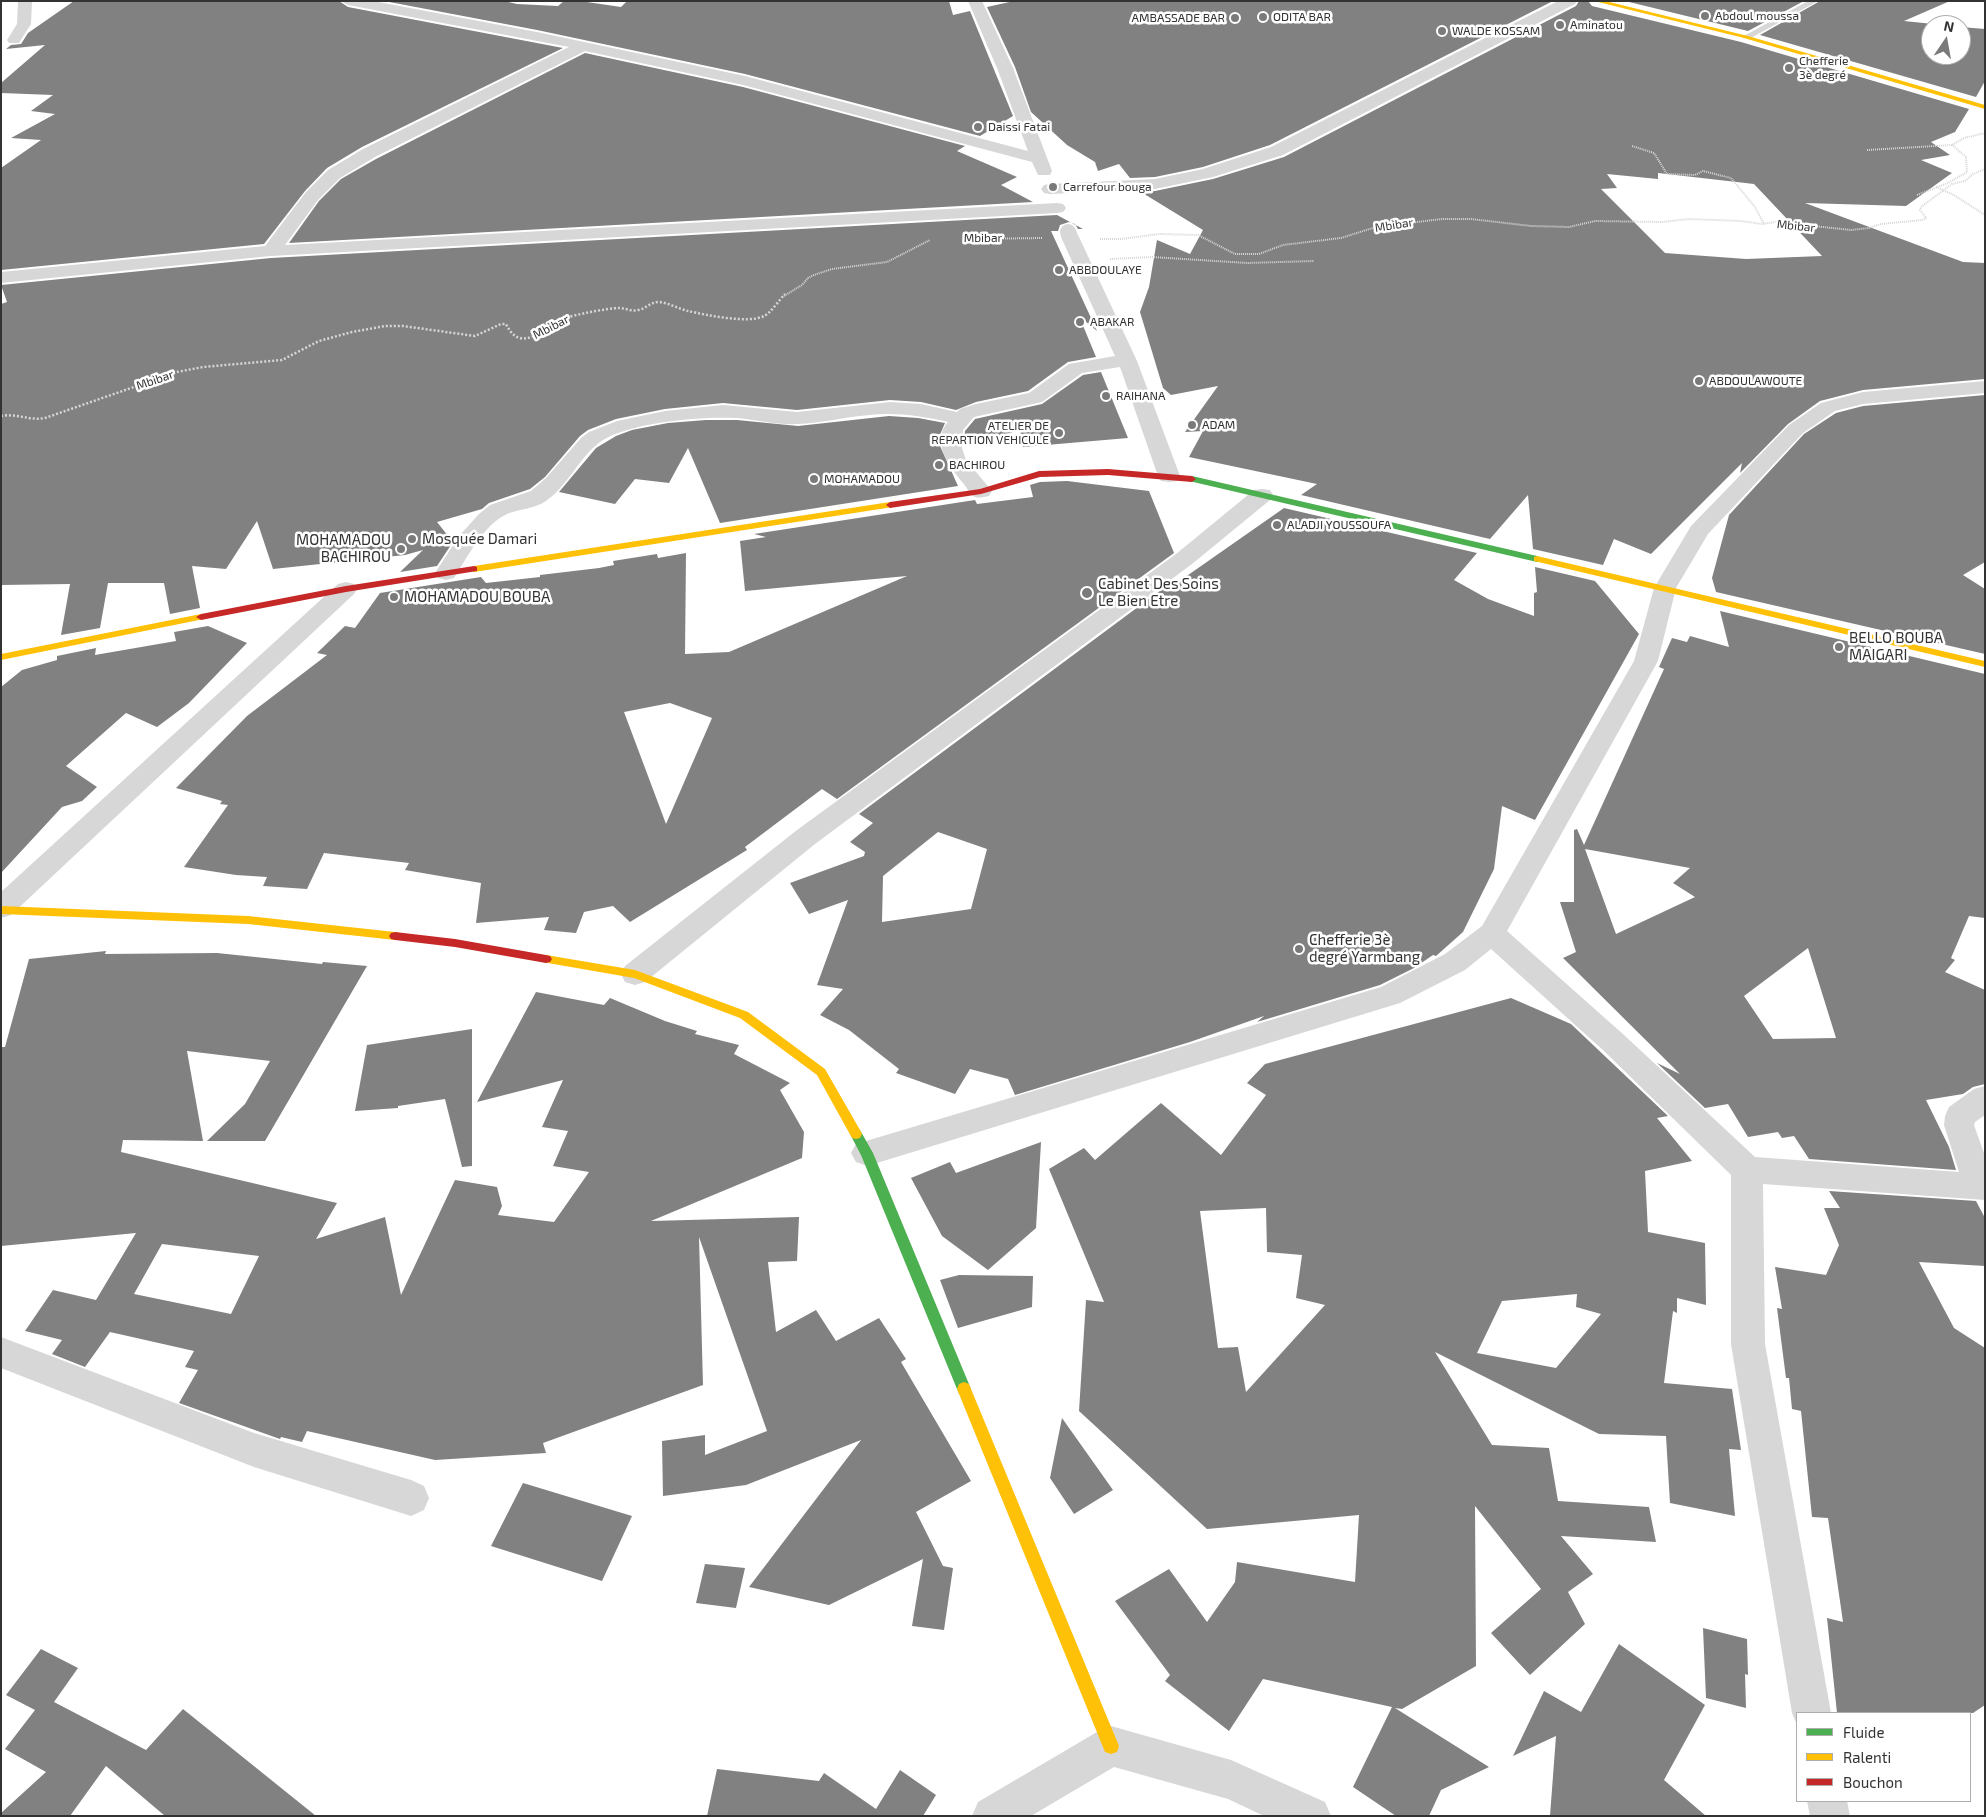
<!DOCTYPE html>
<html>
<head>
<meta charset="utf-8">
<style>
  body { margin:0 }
  #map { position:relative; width:1986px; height:1817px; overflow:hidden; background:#fff; font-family:"Exo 2",sans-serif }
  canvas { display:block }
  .frame { position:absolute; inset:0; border:2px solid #333; pointer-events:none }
  .legend { position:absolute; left:1796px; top:1712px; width:175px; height:90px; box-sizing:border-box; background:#fff; border:1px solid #adadad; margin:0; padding:6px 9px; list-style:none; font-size:15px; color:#333 }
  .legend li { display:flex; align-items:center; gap:10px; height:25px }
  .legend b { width:25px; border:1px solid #adadad }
  .north { position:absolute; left:1921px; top:15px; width:50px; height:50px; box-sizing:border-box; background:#fff; border:1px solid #adadad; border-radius:50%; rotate:12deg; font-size:14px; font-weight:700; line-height:20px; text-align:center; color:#333 }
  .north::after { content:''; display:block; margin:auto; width:18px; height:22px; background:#7a7a7a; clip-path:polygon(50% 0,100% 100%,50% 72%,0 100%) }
</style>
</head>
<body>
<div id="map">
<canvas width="1986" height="1817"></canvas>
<div class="frame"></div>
<ul class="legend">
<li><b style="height:6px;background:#4caf50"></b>Fluide</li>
<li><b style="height:6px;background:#ffc107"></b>Ralenti</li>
<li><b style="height:6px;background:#c62828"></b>Bouchon</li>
</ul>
<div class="north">N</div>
</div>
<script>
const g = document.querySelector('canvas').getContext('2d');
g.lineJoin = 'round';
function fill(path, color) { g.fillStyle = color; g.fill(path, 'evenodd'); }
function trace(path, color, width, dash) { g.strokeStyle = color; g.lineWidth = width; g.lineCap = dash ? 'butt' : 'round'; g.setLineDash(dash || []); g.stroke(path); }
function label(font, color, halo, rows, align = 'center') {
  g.font = font + ' "Exo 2",sans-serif'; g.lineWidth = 5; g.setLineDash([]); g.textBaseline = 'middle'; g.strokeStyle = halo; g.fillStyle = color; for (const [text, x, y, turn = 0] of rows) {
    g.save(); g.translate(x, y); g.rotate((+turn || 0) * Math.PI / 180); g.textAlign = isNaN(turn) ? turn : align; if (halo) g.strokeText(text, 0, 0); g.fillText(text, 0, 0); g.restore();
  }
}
fill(new Path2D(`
  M 74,1 L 339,1 L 348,7 L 563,48 L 362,147 L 327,168 L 305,191 L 264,244 L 1,270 L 1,168 L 41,140 L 11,138 L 55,114 L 31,111 L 53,95 L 1,93 L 1,83 L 45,45 L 6,49 L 11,45 L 21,44 L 28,33 Z
  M 384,1 L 504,1 L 517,4 L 558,6 L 564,1 L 580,1 L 621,7 L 627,1 L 949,1 L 953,15 L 970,11 L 1013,116 L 980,136 L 745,74 L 537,30 Z
  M 1014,1 L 1553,1 L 1270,145 L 1203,167 L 1155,177 L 1130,178 L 1119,164 L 1098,171 L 1095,162 L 1067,145 L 1031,112 L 1015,67 L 987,7 Z
  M 1579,1 L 1588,1 L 1592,6 L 1741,42 L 1969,109 L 1955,132 L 1931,142 L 1950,155 L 1921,160 L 1952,173 L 1906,206 L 1805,203 L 1963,262 L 1985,263 L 1985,379 L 1863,390 L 1820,401 L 1788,424 L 1740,473 L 1742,463 L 1651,554 L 1614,539 L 1603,565 L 1533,549 L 1528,495 L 1490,539 L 1301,495 L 1317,484 L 1189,457 L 1203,431 L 1185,432 L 1218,386 L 1171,395 L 1163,388 L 1140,312 L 1149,287 L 1157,240 L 1190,254 L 1203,230 L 1141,192 L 1155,191 L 1213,179 L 1284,157 L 1576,6 ZM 1658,173 L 1754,184 L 1822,256 L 1746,259 L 1665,253 L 1601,189 L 1617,188 L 1607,174 L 1658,179 Z
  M 1625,1 L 1804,1 L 1748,31 Z
  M 1820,1 L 1950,1 L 1904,21 L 1943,25 L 1931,25 L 1931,55 L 1961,55 L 1961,27 L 1985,29 L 1985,81 L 1976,97 L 1760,35 Z
  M 585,53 L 743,87 L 965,146 L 957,151 L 1017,177 L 1001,185 L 1033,202 L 289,243 L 319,201 L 341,179 L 376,159 Z
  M 1057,215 L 1083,229 L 1078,229 L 1075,224 L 1069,222 L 1060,225 L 1058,231 L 1051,231 L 1097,331 L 1079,316 L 1096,357 L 1068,362 L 1028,391 L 976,402 L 956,410 L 921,402 L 890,400 L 797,410 L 723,403 L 665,409 L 616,419 L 588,430 L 580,436 L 545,477 L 530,489 L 489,503 L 482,509 L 437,522 L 453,542 L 437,566 L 400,572 L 423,550 L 405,555 L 273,569 L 257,521 L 226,569 L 192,566 L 200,608 L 170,614 L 164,583 L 108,583 L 100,628 L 61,635 L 70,584 L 1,585 L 1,304 L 7,302 L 1,285 L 271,258 Z
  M 1101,372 L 1128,438 L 1023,447 L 1020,430 L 977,443 L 964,442 L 965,431 L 975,419 L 1042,404 L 1083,375 Z
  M 1985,395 L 1985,562 L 1963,575 L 1985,589 L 1985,654 L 1716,592 L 1712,578 L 1729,515 L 1804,434 L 1836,413 L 1863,406 Z
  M 889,416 L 918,418 L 945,423 L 939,437 L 940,446 L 958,486 L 720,523 L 688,448 L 669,483 L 635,479 L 615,504 L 559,492 L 596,448 L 616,436 L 632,430 L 668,423 L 706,420 L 737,420 L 798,426 Z
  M 1067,481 L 1149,491 L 1174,553 L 837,799 L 822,789 L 745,847 L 747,850 L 630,922 L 613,906 L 584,912 L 576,933 L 544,930 L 549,917 L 476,923 L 481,883 L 405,870 L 409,863 L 324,853 L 307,889 L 263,886 L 267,877 L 236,875 L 184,867 L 228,805 L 220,804 L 222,801 L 176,788 L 247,716 L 327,655 L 317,653 L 345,626 L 355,628 L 380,593 L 481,577 L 486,583 L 540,577 L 540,575 L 599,568 L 614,565 L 613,561 L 657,554 L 658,558 L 686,553 L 685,654 L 729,652 L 907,576 L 745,591 L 740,541 L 766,537 L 754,534 L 975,500 L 977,504 L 1033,497 L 1030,485 L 1040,482 ZM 670,703 L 712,718 L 666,824 L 624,712 Z
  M 1284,508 L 1477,553 L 1454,580 L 1488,599 L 1534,616 L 1534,593 L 1537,592 L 1535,567 L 1595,581 L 1639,634 L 1535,820 L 1502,806 L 1494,869 L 1463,932 L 1436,956 L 1433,955 L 1414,968 L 1380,985 L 1257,1022 L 1264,1016 L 1190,1042 L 1015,1095 L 1008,1079 L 970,1069 L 955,1094 L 896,1073 L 899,1069 L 849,1030 L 820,1015 L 843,989 L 817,985 L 848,900 L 809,914 L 790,883 L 864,856 L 865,852 L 850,842 L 873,823 L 859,814 L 1173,581 L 1171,587 ZM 938,832 L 987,849 L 971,909 L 882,922 L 883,876 Z
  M 1720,611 L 1985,674 L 1985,918 L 1969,916 L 1951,958 L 1955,960 L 1945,972 L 1985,990 L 1985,1084 L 1973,1087 L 1963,1094 L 1926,1100 L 1949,1147 L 1956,1170 L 1809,1159 L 1794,1136 L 1782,1138 L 1778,1132 L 1748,1137 L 1728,1104 L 1705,1108 L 1657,1063 L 1680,1074 L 1563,958 L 1576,952 L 1560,902 L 1574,902 L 1574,830 L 1577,829 L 1584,845 L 1664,669 L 1659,667 L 1672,638 L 1687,642 L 1690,636 L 1729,647 ZM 1585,849 L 1690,868 L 1673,883 L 1695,897 L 1616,934 ZM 1808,948 L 1836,1038 L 1773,1039 L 1744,996 Z
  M 208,626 L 247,643 L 189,703 L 157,727 L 126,713 L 66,766 L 97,787 L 82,801 L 62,807 L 1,873 L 1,687 L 22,670 L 57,660 L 57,656 L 96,648 L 95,655 L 176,641 L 174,632 Z
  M 106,951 L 105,954 L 217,953 L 322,964 L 323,962 L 367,966 L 265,1141 L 207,1141 L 245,1104 L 270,1061 L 187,1051 L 203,1141 L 123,1140 L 121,1152 L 337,1203 L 316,1239 L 385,1217 L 401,1295 L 455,1180 L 497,1187 L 502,1206 L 498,1215 L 554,1222 L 589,1172 L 553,1166 L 568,1131 L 542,1127 L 563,1080 L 477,1102 L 536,992 L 604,1005 L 610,998 L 665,1021 L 697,1031 L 695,1034 L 739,1045 L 734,1054 L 790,1083 L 780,1090 L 804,1132 L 802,1158 L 651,1221 L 799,1217 L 797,1261 L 768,1262 L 776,1332 L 816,1310 L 836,1341 L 879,1318 L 906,1359 L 901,1362 L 971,1481 L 916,1512 L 943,1566 L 953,1568 L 944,1630 L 912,1626 L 923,1559 L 829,1605 L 749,1587 L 861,1440 L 746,1485 L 663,1496 L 662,1441 L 705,1435 L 705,1455 L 767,1431 L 699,1237 L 703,1385 L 543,1443 L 546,1453 L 435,1460 L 307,1431 L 302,1442 L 281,1437 L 280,1439 L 179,1403 L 198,1370 L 185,1367 L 194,1351 L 110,1332 L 85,1367 L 52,1354 L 62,1340 L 25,1331 L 53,1290 L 96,1300 L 136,1233 L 1,1246 L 1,1047 L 5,1047 L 29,959 ZM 162,1244 L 259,1256 L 231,1314 L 134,1294 Z
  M 1511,998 L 1571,1024 L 1668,1116 L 1657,1118 L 1692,1161 L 1645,1171 L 1648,1232 L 1705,1243 L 1706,1305 L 1677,1298 L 1677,1313 L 1673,1311 L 1664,1383 L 1732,1389 L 1741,1450 L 1729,1449 L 1735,1516 L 1670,1503 L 1666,1436 L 1599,1434 L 1435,1352 L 1492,1445 L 1549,1448 L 1558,1501 L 1649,1507 L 1656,1542 L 1561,1536 L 1593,1574 L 1568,1592 L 1585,1624 L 1530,1675 L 1491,1633 L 1541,1589 L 1475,1506 L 1476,1666 L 1402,1709 L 1395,1708 L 1489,1767 L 1441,1790 L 1429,1816 L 1396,1816 L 1353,1787 L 1392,1707 L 1263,1679 L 1229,1731 L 1165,1681 L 1170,1675 L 1115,1601 L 1169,1569 L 1207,1622 L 1235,1582 L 1237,1562 L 1355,1582 L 1359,1515 L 1207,1529 L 1079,1411 L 1086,1300 L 1104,1302 L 1049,1169 L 1084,1148 L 1095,1160 L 1161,1103 L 1221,1155 L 1266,1095 L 1247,1083 L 1265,1064 ZM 1266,1208 L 1267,1252 L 1302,1255 L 1296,1298 L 1325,1305 L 1246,1392 L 1238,1347 L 1218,1348 L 1200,1211 ZM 1577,1294 L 1576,1307 L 1601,1314 L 1556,1368 L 1477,1353 L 1502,1301 Z
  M 472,1029 L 472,1166 L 462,1167 L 445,1099 L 398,1106 L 398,1108 L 355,1111 L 367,1045 Z
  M 1041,1142 L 1036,1228 L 988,1270 L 942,1236 L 911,1178 L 950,1162 L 956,1173 Z
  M 1829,1191 L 1976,1201 L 1985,1218 L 1985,1266 L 1919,1262 L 1954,1328 L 1985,1348 L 1985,1705 L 1973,1713 L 1837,1713 L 1827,1618 L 1843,1622 L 1828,1518 L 1812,1517 L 1801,1411 L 1792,1409 L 1789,1378 L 1786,1378 L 1777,1308 L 1782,1309 L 1775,1267 L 1826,1275 L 1839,1245 L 1824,1208 L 1840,1208 Z
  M 959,1275 L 1033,1276 L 1032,1307 L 958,1328 L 940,1280 Z
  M 1062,1418 L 1113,1490 L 1074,1514 L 1050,1478 Z
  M 523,1483 L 632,1516 L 602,1581 L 491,1546 Z
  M 705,1564 L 745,1568 L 736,1608 L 696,1603 Z
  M 1703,1628 L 1747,1639 L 1748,1675 L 1745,1674 L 1746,1708 L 1706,1698 Z
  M 1619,1644 L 1705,1705 L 1664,1780 L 1706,1816 L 1550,1816 L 1556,1736 L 1513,1756 L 1544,1691 L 1581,1712 Z
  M 41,1649 L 78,1668 L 54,1702 L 146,1750 L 183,1709 L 316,1816 L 165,1816 L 106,1766 L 70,1816 L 1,1816 L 1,1813 L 46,1772 L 5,1749 L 35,1710 L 6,1695 Z
  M 717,1769 L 819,1781 L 824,1773 L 876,1809 L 900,1770 L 936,1795 L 923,1816 L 707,1816 Z`), '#818181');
trace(new Path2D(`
  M 1632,146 L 1654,153 L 1667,174 L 1695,175 L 1703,171 L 1731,178 L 1755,207 L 1764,224
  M 1867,150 L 1952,145 L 1964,138 L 1985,133
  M 1936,187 L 1954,195 L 1985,215
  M 1917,195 L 1948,183 L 1967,172 L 1966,157 L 1952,145
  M 971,239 L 1042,238
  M 1100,239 L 1121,239 L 1159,234 L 1198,235 L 1235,254 L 1259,254 L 1283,245 L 1341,238 L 1376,227 L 1442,219 L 1471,219 L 1531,226 L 1569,227 L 1595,221 L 1662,222 L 1689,219 L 1741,221 L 1762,224 L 1776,222 L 1851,230 L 1869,228 L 1881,224 L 1923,220 L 1926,218 L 1920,210 L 1921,207 L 1952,184 L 1965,181 L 1973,174 L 1985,169
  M 1110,259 L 1152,257 L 1247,263 L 1314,261
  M 784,296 L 802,285 L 808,278 L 814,275 L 832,269 L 887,262 L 930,240`), '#d6d6d6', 2, [1, 1]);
trace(new Path2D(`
  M 1,416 C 16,413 30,421 45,418 L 177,372 L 203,367 L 282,360 L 319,341 L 352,332 L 385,326 L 403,326 L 475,336 L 501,324 L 506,324 C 521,355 543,328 563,319 C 572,315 609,308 619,308 C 626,308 632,312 638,310 C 646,309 650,302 659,302 C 669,303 679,309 688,311 C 706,315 748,324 764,316 C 771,313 779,300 785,294`), '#d6d6d6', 2.5, [2, 2]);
fill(new Path2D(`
  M 1808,1 L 1818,1 L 1749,39 L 1742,37 Z`), '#d7d7d7');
fill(new Path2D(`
  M 18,1 L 32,1 L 31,24 L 19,43 L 9,43 L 7,40 L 17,24 Z
  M 341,1 L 373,1 L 537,32 L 745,76 L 1028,151 L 997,68 L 968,1 L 982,1 L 1013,68 L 1052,171 L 1050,175 L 1038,175 L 1032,162 L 743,85 L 585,51 L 375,157 L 340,178 L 318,200 L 285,245 L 1057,203 L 1063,204 L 1066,208 L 1063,212 L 1057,213 L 271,256 L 1,283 L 1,272 L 265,246 L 306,192 L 328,170 L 363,149 L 569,47 L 348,5 Z
  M 1558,1 L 1577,1 L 1575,4 L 1283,155 L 1213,177 L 1155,189 L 1050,194 L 1044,193 L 1041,189 L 1044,185 L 1050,184 L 1155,179 L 1203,169 L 1271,147 Z
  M 1070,232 L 1076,233 L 1079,237 L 1137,361 L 1180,476 L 1177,481 L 1169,482 L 1161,481 L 1158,476 L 1120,367 L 1082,373 L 1042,402 L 974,417 L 963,430 L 962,448 L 966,460 L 992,491 L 989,496 C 984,497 978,499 973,496 C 970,493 966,487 963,483 C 950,467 930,442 948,422 C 922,416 896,412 869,415 C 845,417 822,423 798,424 C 777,425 757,420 737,418 C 703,416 632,422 603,440 C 580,455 569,485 546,501 C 534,509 519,509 507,514 C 482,526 468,557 454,578 L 446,580 L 438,578 L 435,573 L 459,536 L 479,514 L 490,505 L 531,491 L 546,478 L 581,438 L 589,432 L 617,421 L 665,411 L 723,405 L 797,412 L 890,402 L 921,404 L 957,412 L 960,409 L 976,404 L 1029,393 L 1069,364 L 1115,356 L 1061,237 L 1064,233 Z
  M 1985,381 L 1985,393 L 1863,404 L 1835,411 L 1803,433 L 1708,534 L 1676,588 L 1658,661 L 1507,931 L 1624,1035 L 1755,1157 L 1959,1172 L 1944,1125 L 1945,1116 L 1949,1107 L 1974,1089 L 1985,1086 L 1985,1115 L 1975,1122 L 1974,1125 L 1985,1156 L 1985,1200 L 1763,1184 L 1765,1344 L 1831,1713 L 1797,1713 L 1797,1725 L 1792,1713 L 1731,1344 L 1731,1175 L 1604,1051 L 1491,949 L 1465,970 L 1400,1003 L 867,1166 L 856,1162 L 851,1153 L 856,1144 L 1381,987 L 1445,954 L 1482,926 L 1634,661 L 1654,588 L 1691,526 L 1789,425 L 1821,403 L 1863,392 Z
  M 1262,489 L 1270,490 L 1273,495 L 1270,500 L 1192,564 L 815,844 L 645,982 L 635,985 L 625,982 L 621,974 L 625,966 L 797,830 L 1176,554 L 1254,490 Z
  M 346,582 L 354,584 L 357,589 L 354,594 L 11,915 L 1,918 L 1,892 L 338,584 Z
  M 1,1337 L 254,1433 L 411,1480 L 424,1486 L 429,1498 L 424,1510 L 411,1516 L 254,1467 L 1,1368 Z
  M 1111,1726 L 1231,1760 L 1325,1802 L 1331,1816 L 1264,1816 L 1228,1799 L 1114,1767 L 1031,1816 L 972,1816 L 978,1802 L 1097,1732 Z
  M 1807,1801 L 1847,1801 L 1850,1816 L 1810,1816 Z`), '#d7d7d7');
fill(new Path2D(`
  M 1192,476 L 1537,556 L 1542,559 L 1537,562 L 1189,481 L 1189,477 Z
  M 856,1129 L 860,1130 L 873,1153 L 971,1389 L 969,1394 L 964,1396 L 959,1394 L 957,1389 L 861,1155 L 850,1134 L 852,1130 Z`), '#4caf50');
fill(new Path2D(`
  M 1594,1 L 1605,1 L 1748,36 L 1985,105 L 1985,109 L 1744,38 Z
  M 890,502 L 893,503 L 893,507 L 474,572 L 469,569 L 474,566 Z
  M 1537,556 L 1985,661 L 1985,667 L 1534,561 L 1534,557 Z
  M 201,614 L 204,615 L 204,619 L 1,660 L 1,654 Z
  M 1,906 L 248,916 L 395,932 L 399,933 L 401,936 L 399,939 L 395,940 L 248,924 L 1,914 Z
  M 546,955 L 635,970 L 748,1012 L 825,1069 L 860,1130 L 862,1134 L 860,1138 L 856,1139 L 852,1138 L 817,1075 L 740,1018 L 634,978 L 542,962 L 540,959 L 542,956 Z
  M 964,1382 L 969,1384 L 971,1389 L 1119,1746 L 1117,1752 L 1111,1754 L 1105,1752 L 957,1389 L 959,1384 Z`), '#ffc107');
fill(new Path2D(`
  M 1108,469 L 1192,476 L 1196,479 L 1192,482 L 1108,475 L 1040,477 L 981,494 L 890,508 L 886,505 L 890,502 L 980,489 L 1039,471 Z
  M 474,566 L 477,567 L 477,571 L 346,592 L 201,620 L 196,617 L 201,614 L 346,586 Z
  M 395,932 L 455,939 L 546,955 L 550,956 L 552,959 L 550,962 L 546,963 L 455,947 L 395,940 L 391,939 L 389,936 L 391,933 Z`), '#c62828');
trace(new Path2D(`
  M 1068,232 L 1070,237`), '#d7d7d7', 16);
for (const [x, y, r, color] of [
  [1705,16,5,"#7a7a7a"],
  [1263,17,5,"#7a7a7a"],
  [1235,18,5,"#7a7a7a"],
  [1560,25,5,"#7a7a7a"],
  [1442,31,5,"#7a7a7a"],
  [1789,68,5,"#7a7a7a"],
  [978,127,5,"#7a7a7a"],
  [1053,187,5,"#7a7a7a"],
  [1059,270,5,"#7a7a7a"],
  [1080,322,5,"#7a7a7a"],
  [1699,381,5,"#7a7a7a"],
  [1106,396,5,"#7a7a7a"],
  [1192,425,5,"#7a7a7a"],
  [1059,433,5,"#7a7a7a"],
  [939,465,5,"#7a7a7a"],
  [814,479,5,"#7a7a7a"],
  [1277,525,5,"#7a7a7a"],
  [412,539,5,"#7a7a7a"],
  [401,549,5,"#7a7a7a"],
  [1087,593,6,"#7a7a7a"],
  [394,597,5,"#7a7a7a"],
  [1839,647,5,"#7a7a7a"],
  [1299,949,5,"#7a7a7a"]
]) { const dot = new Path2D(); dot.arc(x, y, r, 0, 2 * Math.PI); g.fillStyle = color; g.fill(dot); trace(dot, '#fff', 2); }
label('12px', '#333', '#fff', [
  ["Abdoul moussa",1715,16],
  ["ODITA BAR",1273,17],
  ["AMBASSADE BAR",1225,18,"right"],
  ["Aminatou",1570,25],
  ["WALDE KOSSAM",1452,31],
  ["Chefferie",1799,61],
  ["3è degré",1799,75],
  ["Daissi Fatai",988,127],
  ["Carrefour bouga",1063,187],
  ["ABBDOULAYE",1069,270],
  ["ABAKAR",1090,322],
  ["ABDOULAWOUTE",1709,381],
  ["RAIHANA",1116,396],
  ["ADAM",1202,425],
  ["ATELIER DE",1049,426,"right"],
  ["REPARTION VEHICULE",1049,440,"right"],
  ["BACHIROU",949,465],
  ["MOHAMADOU",824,479],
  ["ALADJI YOUSSOUFA",1287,525]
], 'left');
label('12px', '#333', '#fff', [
  ["Mbibar",1394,225,-9],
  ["Mbibar",1796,226,6],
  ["Mbibar",983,238],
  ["Mbibar",551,327,-27],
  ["Mbibar",155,380,-19]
]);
label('15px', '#333', '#fff', [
  ["Mosquée Damari",422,539],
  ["MOHAMADOU",391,540,"right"],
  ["BACHIROU",391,557,"right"],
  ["Cabinet Des Soins",1098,584],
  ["Le Bien Etre",1098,601],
  ["MOHAMADOU BOUBA",404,597],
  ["BELLO BOUBA",1849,638],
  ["MAIGARI",1849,655],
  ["Chefferie 3è",1309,940],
  ["degré Yarmbang",1309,957]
], 'left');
</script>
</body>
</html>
